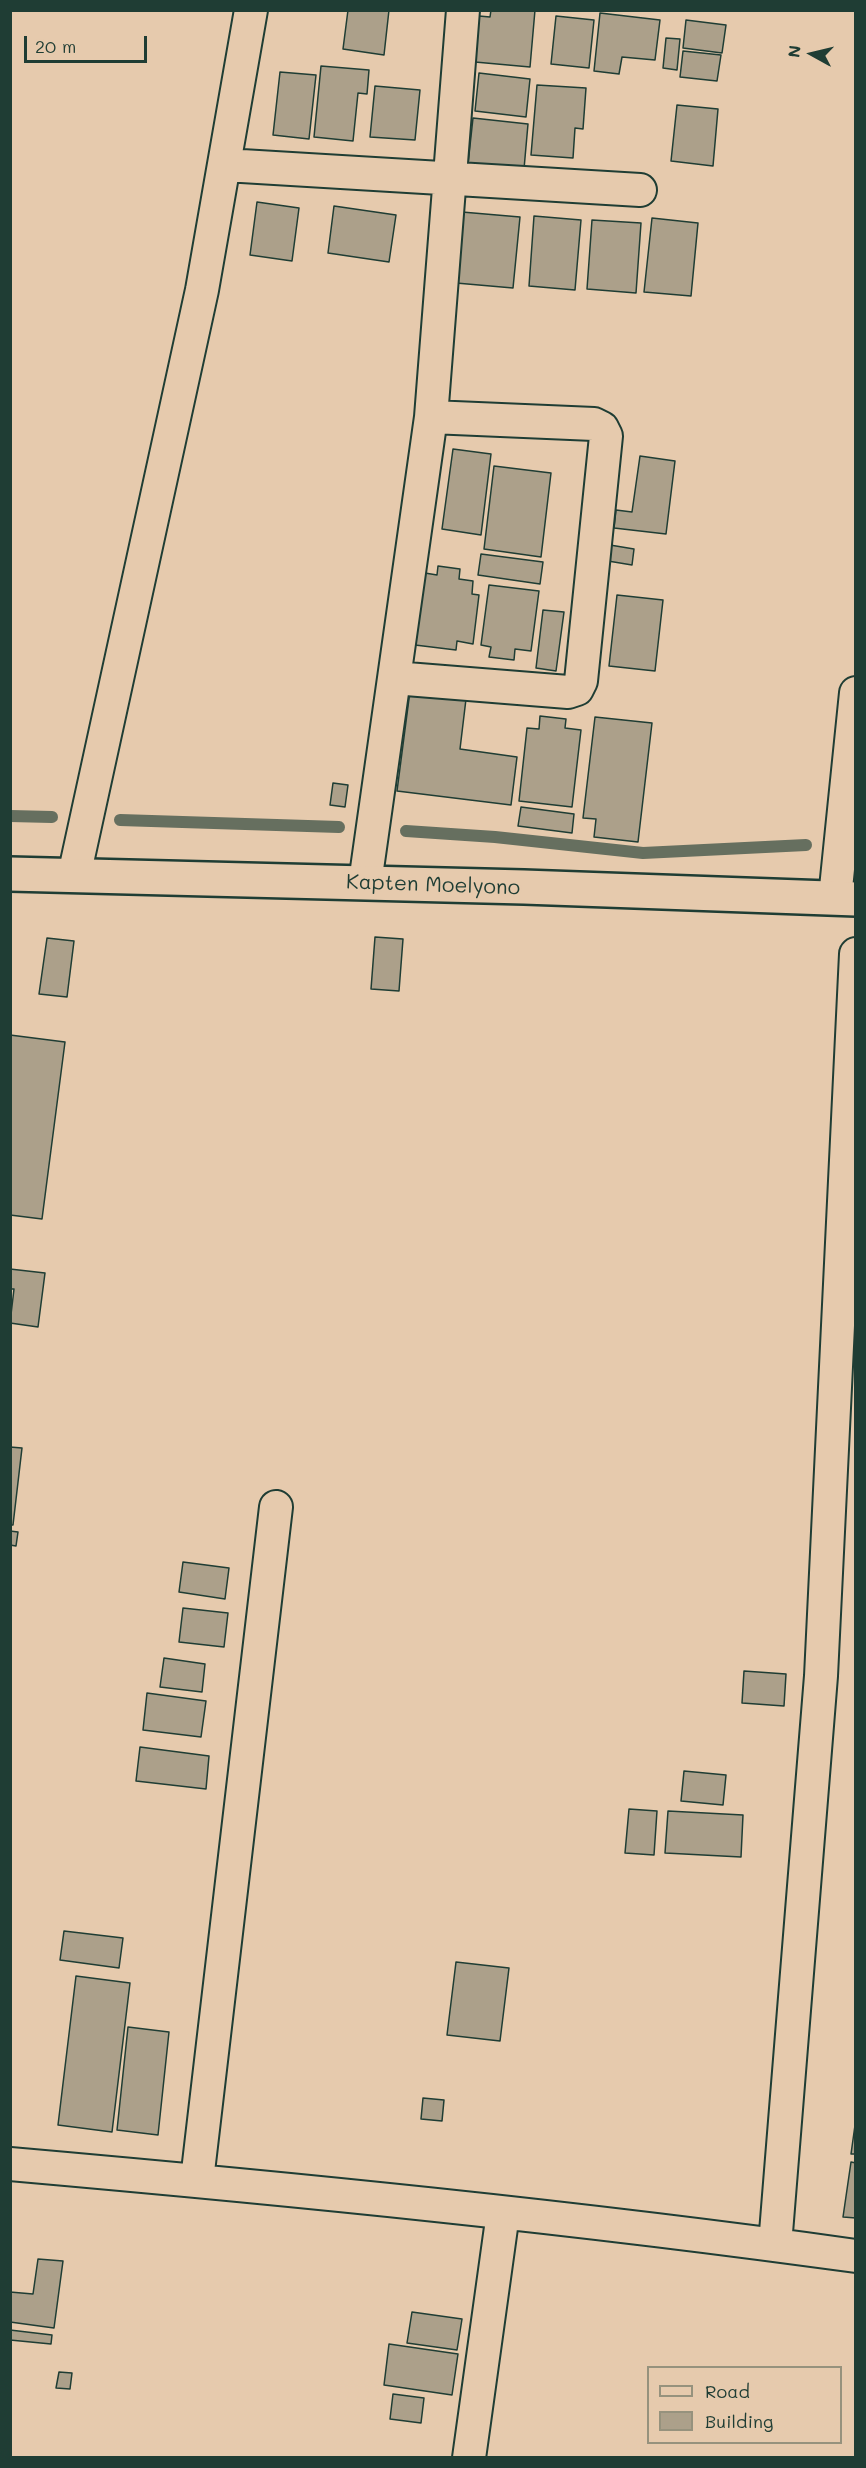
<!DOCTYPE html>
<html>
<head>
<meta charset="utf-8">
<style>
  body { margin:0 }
  #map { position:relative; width:866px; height:2468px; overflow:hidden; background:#e6caad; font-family:Mali,sans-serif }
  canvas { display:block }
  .frame { position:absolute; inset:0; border:12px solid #1f3d34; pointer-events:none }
  .legend { position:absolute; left:647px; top:2366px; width:195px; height:78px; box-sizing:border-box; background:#e6caad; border:2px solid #96927d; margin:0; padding:8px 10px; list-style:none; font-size:18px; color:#1f3d34 }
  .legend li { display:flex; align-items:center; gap:12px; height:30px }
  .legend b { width:30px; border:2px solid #96927d }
  .north { position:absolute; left:782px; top:24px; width:60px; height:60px; -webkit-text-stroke:4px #e6caad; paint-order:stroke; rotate:278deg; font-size:16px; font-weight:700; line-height:24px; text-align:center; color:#1f3d34 }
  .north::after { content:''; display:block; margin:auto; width:21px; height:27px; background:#1f3d34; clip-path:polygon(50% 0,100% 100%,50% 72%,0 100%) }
  .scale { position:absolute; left:24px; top:36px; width:123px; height:27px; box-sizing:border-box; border:3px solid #1f3d34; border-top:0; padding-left:8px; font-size:18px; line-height:21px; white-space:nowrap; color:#1f3d34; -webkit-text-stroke:4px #e6caad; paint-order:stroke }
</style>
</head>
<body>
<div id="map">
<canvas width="866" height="2468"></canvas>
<div class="frame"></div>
<ul class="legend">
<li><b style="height:8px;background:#e6caad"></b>Road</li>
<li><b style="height:16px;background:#aca08a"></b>Building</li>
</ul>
<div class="north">N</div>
<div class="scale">20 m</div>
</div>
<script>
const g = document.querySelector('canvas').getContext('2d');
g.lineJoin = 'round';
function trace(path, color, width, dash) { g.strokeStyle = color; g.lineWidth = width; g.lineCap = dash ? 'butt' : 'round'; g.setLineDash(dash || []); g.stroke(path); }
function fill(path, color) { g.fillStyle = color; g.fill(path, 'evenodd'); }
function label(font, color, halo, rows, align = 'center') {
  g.font = font + ' Mali,sans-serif'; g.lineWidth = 4.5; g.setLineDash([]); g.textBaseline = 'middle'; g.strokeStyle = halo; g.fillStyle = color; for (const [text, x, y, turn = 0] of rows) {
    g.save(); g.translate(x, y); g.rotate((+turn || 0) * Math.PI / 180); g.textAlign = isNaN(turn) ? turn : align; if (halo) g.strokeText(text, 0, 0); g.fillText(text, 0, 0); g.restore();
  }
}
trace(new Path2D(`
  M 10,816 L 52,817
  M 120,820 L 339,827
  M 406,831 L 495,837 L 643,853 L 806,845`), '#666f5f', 12);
const building = new Path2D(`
  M 348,10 L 389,10 L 384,55 L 343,49 Z
  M 491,10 L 535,10 L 530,67 L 464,61 L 468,15 L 490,17 Z
  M 600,13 L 660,20 L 655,60 L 622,57 L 619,74 L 594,71 Z
  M 556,16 L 594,20 L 589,68 L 551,64 Z
  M 686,20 L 726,25 L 722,53 L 683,48 Z
  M 666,38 L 680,39 L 677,70 L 663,68 Z
  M 683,51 L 721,55 L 717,81 L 680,77 Z
  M 321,66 L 369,70 L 367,94 L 358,93 L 353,141 L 314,137 Z
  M 280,72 L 316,75 L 309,139 L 273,135 Z
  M 479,73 L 530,79 L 526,117 L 475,111 Z
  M 537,85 L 586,88 L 583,129 L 575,128 L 573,158 L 531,155 Z
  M 375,86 L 420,90 L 415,140 L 370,137 Z
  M 677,105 L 718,109 L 713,166 L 671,161 Z
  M 473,118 L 528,124 L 524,169 L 468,164 Z
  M 257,202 L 299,208 L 292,261 L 250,255 Z
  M 334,206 L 396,215 L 389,262 L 328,253 Z
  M 462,212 L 520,217 L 513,288 L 456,283 Z
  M 534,216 L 581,220 L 575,290 L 529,286 Z
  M 652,218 L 698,223 L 691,296 L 644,292 Z
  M 592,220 L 641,223 L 636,293 L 587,289 Z
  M 453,449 L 491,454 L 481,535 L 442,529 Z
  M 640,456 L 675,461 L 666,534 L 614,528 L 616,510 L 632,512 Z
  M 494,466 L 551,473 L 541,557 L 484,549 Z
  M 610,545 L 634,549 L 632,565 L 608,561 Z
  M 481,554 L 543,562 L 540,584 L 478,575 Z
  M 438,566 L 460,569 L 459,579 L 473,581 L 472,594 L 479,595 L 473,644 L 457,641 L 456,650 L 415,645 L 425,573 L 437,575 Z
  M 489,585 L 539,591 L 531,651 L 515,649 L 514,660 L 489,657 L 491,647 L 481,645 Z
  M 617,595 L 663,600 L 655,671 L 609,666 Z
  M 543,610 L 564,612 L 556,671 L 536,668 Z
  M 410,691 L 466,699 L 460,749 L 517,757 L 511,805 L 397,791 Z
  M 540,716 L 566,719 L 565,728 L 581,730 L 572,807 L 519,801 L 527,728 L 539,729 Z
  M 595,717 L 652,723 L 638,842 L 594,837 L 596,819 L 583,818 Z
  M 333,783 L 348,785 L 345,807 L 330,805 Z
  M 521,807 L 574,814 L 572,833 L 518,826 Z
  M 375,937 L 403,939 L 399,991 L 371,989 Z
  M 47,938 L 74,941 L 67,997 L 39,994 Z
  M 10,1035 L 65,1042 L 42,1219 L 10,1215 Z
  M 10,1269 L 45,1273 L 38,1327 L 10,1323 L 14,1289 L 10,1289 Z
  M 10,1447 L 22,1448 L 13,1525 L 10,1525 Z
  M 10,1531 L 18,1532 L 16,1546 L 10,1545 Z
  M 183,1562 L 229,1568 L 225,1599 L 179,1592 Z
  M 183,1608 L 228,1613 L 224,1647 L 179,1642 Z
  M 164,1658 L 205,1664 L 202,1692 L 160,1687 Z
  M 744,1671 L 786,1674 L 784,1706 L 742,1703 Z
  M 147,1693 L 206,1701 L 201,1737 L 143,1730 Z
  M 140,1747 L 209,1756 L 206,1789 L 136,1781 Z
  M 684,1771 L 726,1775 L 723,1805 L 681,1801 Z
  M 629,1809 L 657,1811 L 654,1855 L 625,1853 Z
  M 668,1811 L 743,1815 L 741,1857 L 665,1853 Z
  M 64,1931 L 123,1938 L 119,1968 L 60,1960 Z
  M 456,1962 L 509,1968 L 500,2041 L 447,2035 Z
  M 76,1976 L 130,1983 L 112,2132 L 58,2125 Z
  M 128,2027 L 169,2032 L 158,2135 L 117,2130 Z
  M 423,2098 L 444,2100 L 442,2121 L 421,2119 Z
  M 856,2118 L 856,2154 L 851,2154 Z
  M 851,2162 L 856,2163 L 856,2218 L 843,2217 Z
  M 38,2259 L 63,2261 L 54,2328 L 10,2322 L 10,2292 L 33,2294 Z
  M 412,2312 L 462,2319 L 457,2350 L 407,2343 Z
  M 10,2330 L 52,2335 L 51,2344 L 10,2340 Z
  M 389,2344 L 458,2354 L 452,2395 L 384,2385 Z
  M 59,2372 L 72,2373 L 70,2389 L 56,2388 Z
  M 393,2394 L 424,2398 L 421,2423 L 390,2419 Z`);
fill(building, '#aca08a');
trace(building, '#1f3d34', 1.5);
const street = new Path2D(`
  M 225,165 L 640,190
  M 394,678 L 568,692 L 577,689 L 581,681 L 606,436 L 602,428 L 594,424 L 431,417
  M 74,876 L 202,290 L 251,10
  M 365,883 L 431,417 L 463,10
  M 835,898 L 856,693
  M 10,2164 C 293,2189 575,2217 856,2256
  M 197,2180 L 276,1507
  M 775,2245 L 821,1676 L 856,954
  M 469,2458 L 503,2213`);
const secondary = new Path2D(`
  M 10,874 L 524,887 L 856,899`);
trace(street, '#1f3d34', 36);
trace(secondary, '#1f3d34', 38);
trace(street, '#e6caad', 32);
trace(secondary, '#e6caad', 33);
label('21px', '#1f3d34', '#e6caad', [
  ["Kapten Moelyono",433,885,2]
]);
</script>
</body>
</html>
